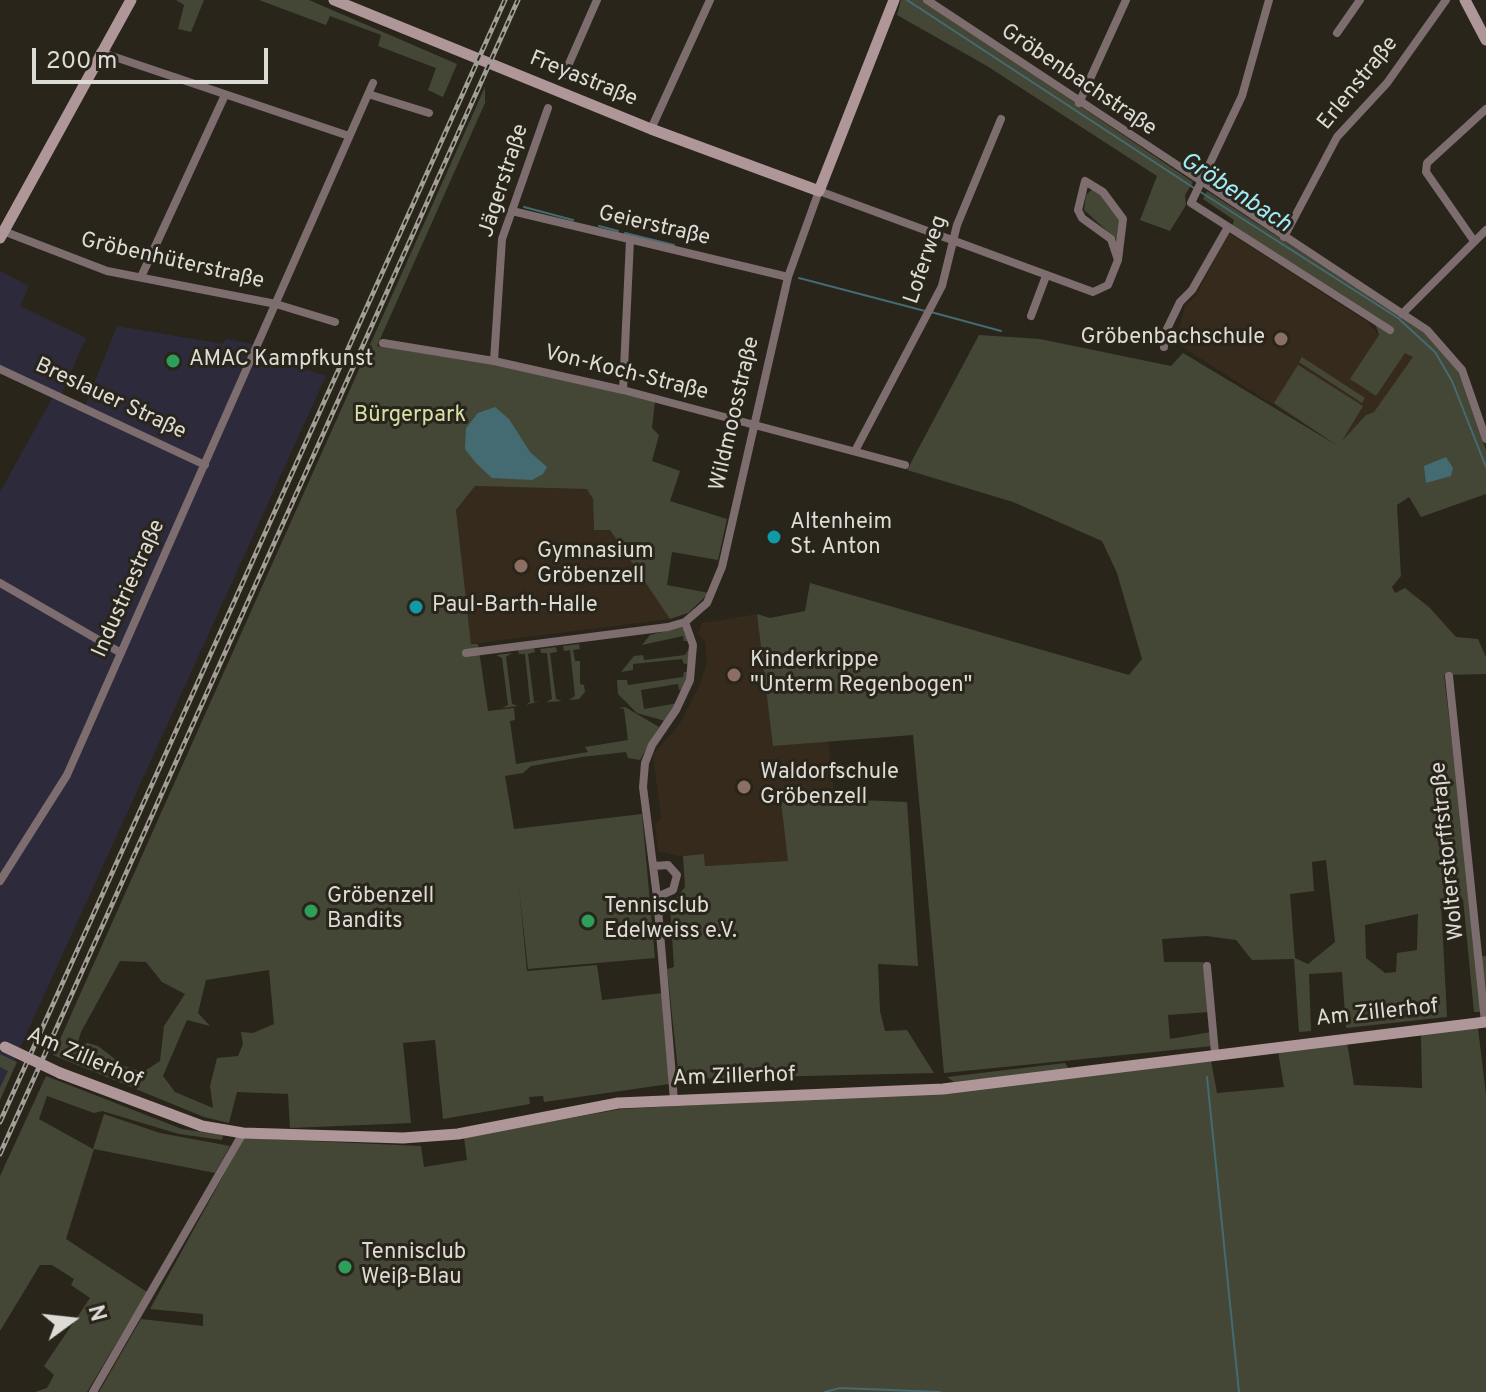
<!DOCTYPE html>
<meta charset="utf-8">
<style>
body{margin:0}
#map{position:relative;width:1486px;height:1392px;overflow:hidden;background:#29251b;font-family:Overpass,sans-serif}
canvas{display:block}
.north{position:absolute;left:32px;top:1280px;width:80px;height:80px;-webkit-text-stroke:6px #29251b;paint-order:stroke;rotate:75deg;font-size:22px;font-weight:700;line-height:32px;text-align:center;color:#dddbd5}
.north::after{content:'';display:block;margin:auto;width:28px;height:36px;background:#dddbd5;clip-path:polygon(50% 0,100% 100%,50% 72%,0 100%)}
.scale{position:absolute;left:32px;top:48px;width:236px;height:36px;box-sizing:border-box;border:4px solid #dddbd5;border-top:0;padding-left:10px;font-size:24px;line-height:28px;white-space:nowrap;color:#dddbd5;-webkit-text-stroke:6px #29251b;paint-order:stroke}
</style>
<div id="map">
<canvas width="1486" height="1392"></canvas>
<div class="north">N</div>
<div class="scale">200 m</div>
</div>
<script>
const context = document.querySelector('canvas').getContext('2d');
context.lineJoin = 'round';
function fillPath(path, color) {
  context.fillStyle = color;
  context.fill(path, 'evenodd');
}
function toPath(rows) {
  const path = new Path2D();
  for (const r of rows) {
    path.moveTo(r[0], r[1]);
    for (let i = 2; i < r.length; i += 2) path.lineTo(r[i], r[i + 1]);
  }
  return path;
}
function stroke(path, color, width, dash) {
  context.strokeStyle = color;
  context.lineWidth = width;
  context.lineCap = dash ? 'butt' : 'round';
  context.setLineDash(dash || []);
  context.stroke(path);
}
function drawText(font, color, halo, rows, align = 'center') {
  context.font = font + ' Overpass,sans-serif';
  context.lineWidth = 6;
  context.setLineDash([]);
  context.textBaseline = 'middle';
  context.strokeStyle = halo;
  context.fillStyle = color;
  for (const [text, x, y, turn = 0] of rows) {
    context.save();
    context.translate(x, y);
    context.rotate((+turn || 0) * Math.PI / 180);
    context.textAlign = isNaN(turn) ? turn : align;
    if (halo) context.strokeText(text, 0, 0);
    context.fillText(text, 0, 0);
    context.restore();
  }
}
const commercial = toPath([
 [0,271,29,286,20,306,86,338,61,395,85,406,117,326,223,344,226,339,258,345,256,352,326,376,0,1092,0,492,55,393,0,369]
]);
const education = toPath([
 [1229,233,1366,321,1379,335,1414,357,1374,412,1366,415,1338,446,1176,343,1185,306,1195,297],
 [475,486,588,489,593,498,594,530,610,530,670,619,471,644,456,510],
 [757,614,774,746,828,740,835,799,781,802,789,861,705,866,704,854,679,856,658,851,655,824,661,818,653,755,680,723,700,684,707,662,705,642,698,634,702,623]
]);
const green = toPath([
 [176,0,204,0,191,32,178,29,184,5],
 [259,0,309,0,457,64,443,97,428,90,436,68,378,46,381,35,330,16,326,25],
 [901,0,922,0,1193,182,1185,195,1186,205,1170,231,1140,220,1157,176,987,66,897,15],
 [485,87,485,103,377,346,492,364,655,401,652,428,659,435,652,461,680,471,670,501,727,519,718,560,672,552,667,585,709,593,688,613,670,619,610,530,594,530,593,499,587,489,475,486,456,510,471,644,478,644,488,711,514,708,515,720,510,721,516,764,588,752,585,747,628,740,624,709,618,708,625,707,659,727,640,760,628,758,626,752,582,757,531,766,523,773,505,776,514,829,642,814,655,958,528,969,519,888,527,971,597,965,602,1000,662,993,669,1084,544,1102,543,1096,529,1097,530,1104,443,1119,435,1040,403,1043,411,1123,290,1128,288,1094,237,1092,229,1123,204,1117,53,1055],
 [120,961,146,962,162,982,185,994,164,1026,160,1061,143,1072,124,1066,98,1046,88,1043,77,1045,81,1032],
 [269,970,274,1024,253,1033,241,1032,243,1044,238,1056,217,1058,210,1086,213,1108,175,1092,163,1076,187,1020,210,1026,198,1013,206,980],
 [1095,187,1119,219,1117,240,1084,210,1086,195],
 [1207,191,1425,332,1458,371,1486,450,1486,494,1421,517,1409,497,1397,505,1401,576,1392,587,1395,593,1405,588,1430,608,1456,637,1478,639,1486,657,1486,674,1444,675,1477,957,1486,956,1486,1012,1474,1012,1463,899,1441,902,1447,1017,1346,1028,1342,972,1309,974,1311,1031,1299,1032,1294,959,1252,960,1236,940,1206,936,1162,939,1164,962,1203,962,1209,1012,1168,1015,1170,1039,1211,1032,1213,1046,944,1073,913,735,773,746,757,614,770,618,805,611,810,583,1129,675,1142,659,1117,573,1102,541,1013,502,907,470,979,335,1040,339,1171,366,1183,353,1338,446,1274,403,1298,365,1363,406,1342,441,1366,415,1374,412,1413,357,1405,353,1376,396,1350,379,1379,335,1373,317,1232,226,1234,220,1203,199],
 [1326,860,1335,942,1308,964,1295,958,1290,894,1314,891,1312,862],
 [1418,914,1417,950,1397,953,1396,972,1385,973,1366,958,1365,925],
 [1302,357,1365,398,1362,403,1299,362],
 [682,627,687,630,690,641,684,641,683,636,642,645,650,635],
 [579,644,580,649,573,650,575,661,580,661,580,684,584,685,585,692,579,699,569,700,575,696,570,650,564,651,563,646],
 [556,647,557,652,550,653,556,699,562,701,546,702,552,699,547,653,541,653,540,649],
 [534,648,535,652,528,654,534,702,540,701,526,705,530,702,525,654,519,654,518,650],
 [689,649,691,663,684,664,682,659,633,664,633,670,621,672,634,656,643,655,644,660,685,655],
 [512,653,506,657,512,704,518,706,502,708,508,705,502,658,496,655],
 [684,672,688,672,685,689,679,690,678,684,641,690,644,709,678,703,665,721,637,713,618,694,617,680,627,680,628,685,683,677],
 [835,799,907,802,918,966,878,964,880,1011,885,1031,907,1030,934,1073,679,1079,667,969,674,967,670,906,685,887,683,856,704,854,705,866,788,861,781,802],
 [1478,1028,1486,1095,1486,1392,99,1392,141,1319,203,1326,203,1314,150,1309,244,1138,421,1146,424,1167,467,1160,464,1137,621,1109,957,1091,1211,1061,1217,1093,1284,1087,1278,1051,1347,1042,1354,1085,1422,1088,1421,1035],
 [0,1054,17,1062,0,1100,0,1088,8,1071,0,1067],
 [1065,1063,1069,1069,954,1082,947,1077],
 [46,1076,182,1129,223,1135,222,1140,179,1134,102,1111,94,1113,47,1096,39,1119,93,1149,104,1114,160,1133,230,1146,215,1173,94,1149,66,1239,147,1292,87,1392,35,1392,47,1388,54,1375,44,1366,90,1298,71,1285,74,1279,52,1265,40,1265,0,1331,0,1176]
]);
const water = toPath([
 [495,407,509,419,530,452,547,467,543,474,532,480,492,478,476,463,465,449,466,428,478,413],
 [1446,457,1453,468,1451,476,1426,483,1424,466]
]);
const stream = toPath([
 [907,0,1194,188],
 [1199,191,1398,318,1435,352,1452,381,1486,467],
 [524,207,573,220],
 [599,226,618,231],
 [625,233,674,245],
 [799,278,925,311],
 [931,312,1001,331],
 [1207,1077,1239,1392],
 [825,1392,840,1388,940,1392]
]);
const street = toPath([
 [927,0,1427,330,1462,370,1486,439],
 [1269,0,1242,96,1191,203,1390,330],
 [1337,33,1360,0],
 [100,52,349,136],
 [564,75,597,0],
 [368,94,429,113],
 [1079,103,1126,0],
 [651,129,710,0],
 [512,211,788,277],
 [3,231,107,271,276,304,335,322],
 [1284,237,1337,137,1387,83,1446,0],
 [1474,241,1426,172,1427,163,1486,109],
 [141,277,225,95],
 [1402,314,1486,230],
 [1031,316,1046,276],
 [383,343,494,361,623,390,905,465],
 [1164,347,1165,333,1180,302,1192,290,1228,227],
 [494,361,502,239,548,108],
 [0,369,205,465],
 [623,390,630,240],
 [855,451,942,286,957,225,1001,119],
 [0,583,121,653],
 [466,653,668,627,685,622,707,603,722,567,788,277,819,191,1093,292,1108,285,1118,260,1123,219,1103,192,1085,181,1078,210,1082,218,1111,239,1118,260],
 [1449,676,1485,1022],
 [654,866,668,865,677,875,673,890,657,897],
 [0,881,67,775,373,83],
 [1207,966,1215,1053],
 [674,1100,657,897,643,787,645,763,652,745,676,710,690,680,693,645,685,622],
 [93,1392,243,1133]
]);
const secondary = toPath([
 [334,0,651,129,819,191,894,0],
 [1465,0,1486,40],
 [0,238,131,0],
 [60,1073,202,1126,243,1133,403,1138,458,1134,618,1103,943,1089,1486,1022]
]);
const rail = toPath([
 [0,1122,505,0],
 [0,1154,518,0]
]);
const secondaryBridge = toPath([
 [5,1047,60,1073]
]);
const markers = [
 [1281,339,8,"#8d6e63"],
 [173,361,8,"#2e9e5b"],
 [774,537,8,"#0f9aa8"],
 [521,566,8,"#8d6e63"],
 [416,607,8,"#0f9aa8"],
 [734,675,8,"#8d6e63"],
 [744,787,8,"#8d6e63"],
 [311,911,8,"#2e9e5b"],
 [588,921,8,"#2e9e5b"],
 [345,1267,8,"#2e9e5b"]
];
const streetNames = [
 ["Freyastraße",583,80,22],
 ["Gröbenbachstraße",1078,81,34],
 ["Erlenstraße",1359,84,-51],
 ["Jägerstraße",505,181,-72],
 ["Geierstraße",654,227,13],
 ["Loferweg",927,260,-71],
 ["Gröbenhüterstraße",172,262,13],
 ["Von-Koch-Straße",626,374,14],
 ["Breslauer Straße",110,400,25],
 ["Wildmoosstraße",736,414,-77],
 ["Industriestraße",130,589,-66],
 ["Wolterstorffstraße",1449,851,-96],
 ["Am Zillerhof",1377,1014,-6],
 ["Am Zillerhof",84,1059,23],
 ["Am Zillerhof",734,1078,-2]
];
const poiNames = [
 ["Gröbenbachschule",1265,339,"right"],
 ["AMAC Kampfkunst",189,361],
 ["Altenheim",790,524],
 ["St. Anton",790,549],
 ["Gymnasium",537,553],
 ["Gröbenzell",537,578],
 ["Paul-Barth-Halle",432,607],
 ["Kinderkrippe",750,662],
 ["\"Unterm Regenbogen\"",750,687],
 ["Waldorfschule",760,774],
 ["Gröbenzell",760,799],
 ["Gröbenzell",327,898],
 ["Bandits",327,923],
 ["Tennisclub",604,908],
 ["Edelweiss e.V.",604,933],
 ["Tennisclub",361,1254],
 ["Weiß-Blau",361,1279]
];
const parkNames = [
 ["Bürgerpark",410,417]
];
const waterNames = [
 ["Gröbenbach",1235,194,33]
];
fillPath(commercial, '#2d2a3b');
fillPath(education, '#362a1c');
fillPath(green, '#444736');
fillPath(water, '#446b72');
stroke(stream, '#446b72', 2);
stroke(street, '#7d6d6f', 8);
stroke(secondary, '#af9699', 11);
stroke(rail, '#a19e97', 5);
stroke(rail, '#29251b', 2, [6]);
stroke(secondaryBridge, '#af9699', 11);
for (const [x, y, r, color] of markers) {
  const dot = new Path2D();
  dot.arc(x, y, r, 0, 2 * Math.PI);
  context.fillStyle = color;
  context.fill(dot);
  stroke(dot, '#29251b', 3);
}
drawText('22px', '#dddbd5', '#29251b', streetNames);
drawText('22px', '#dddbd5', '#29251b', poiNames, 'left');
drawText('22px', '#d5e0a8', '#29251b', parkNames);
drawText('italic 24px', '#a1eaf8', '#29251b', waterNames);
</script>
